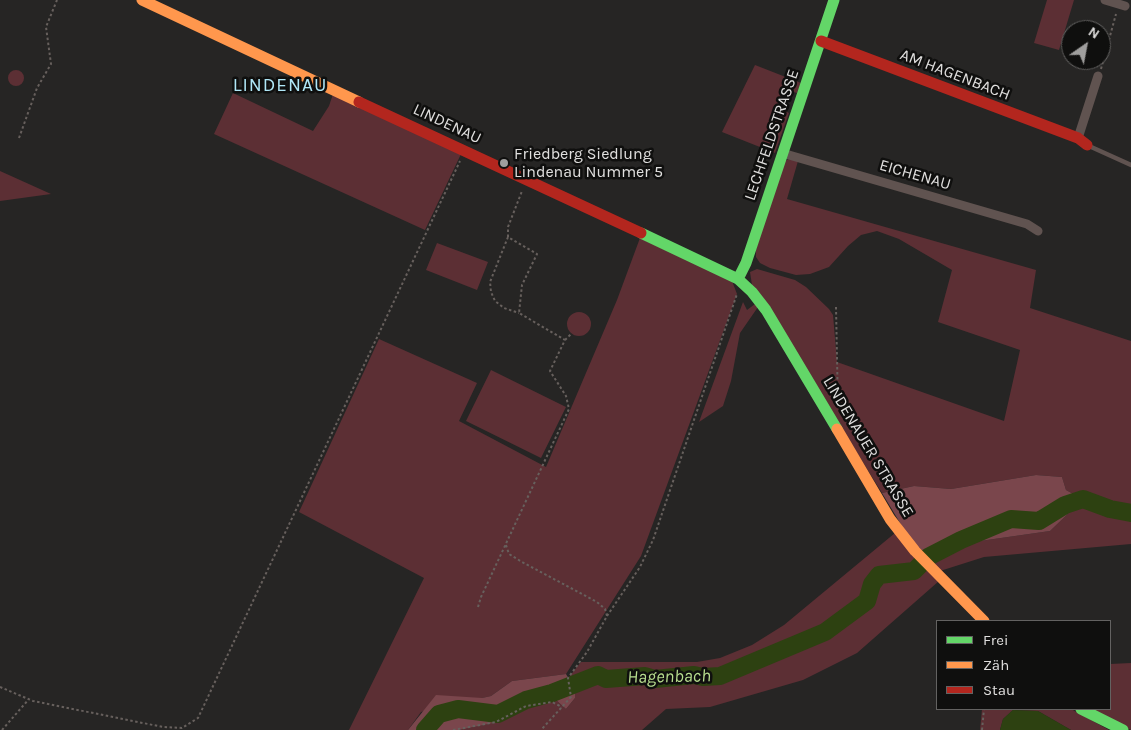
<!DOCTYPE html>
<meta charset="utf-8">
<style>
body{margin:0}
#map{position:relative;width:1131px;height:730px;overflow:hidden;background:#262524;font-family:Karla,sans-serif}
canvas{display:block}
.legend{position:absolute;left:936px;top:620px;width:175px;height:90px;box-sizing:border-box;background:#0f0f0e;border:1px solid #636261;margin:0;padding:6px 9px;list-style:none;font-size:15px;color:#e0dfde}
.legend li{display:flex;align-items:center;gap:10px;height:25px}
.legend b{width:25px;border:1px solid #636261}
.north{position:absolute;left:1061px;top:20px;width:50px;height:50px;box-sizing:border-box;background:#0f0f0e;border:1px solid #636261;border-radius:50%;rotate:33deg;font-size:14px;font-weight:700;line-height:20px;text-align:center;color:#e0dfde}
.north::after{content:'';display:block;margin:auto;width:18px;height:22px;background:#9f9e9d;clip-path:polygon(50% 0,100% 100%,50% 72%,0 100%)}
</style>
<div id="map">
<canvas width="1131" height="730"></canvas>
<ul class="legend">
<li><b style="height:6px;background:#63d668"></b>Frei</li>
<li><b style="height:6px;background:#ff974d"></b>Zäh</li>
<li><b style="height:6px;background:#b3261e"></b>Stau</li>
</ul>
<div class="north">N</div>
</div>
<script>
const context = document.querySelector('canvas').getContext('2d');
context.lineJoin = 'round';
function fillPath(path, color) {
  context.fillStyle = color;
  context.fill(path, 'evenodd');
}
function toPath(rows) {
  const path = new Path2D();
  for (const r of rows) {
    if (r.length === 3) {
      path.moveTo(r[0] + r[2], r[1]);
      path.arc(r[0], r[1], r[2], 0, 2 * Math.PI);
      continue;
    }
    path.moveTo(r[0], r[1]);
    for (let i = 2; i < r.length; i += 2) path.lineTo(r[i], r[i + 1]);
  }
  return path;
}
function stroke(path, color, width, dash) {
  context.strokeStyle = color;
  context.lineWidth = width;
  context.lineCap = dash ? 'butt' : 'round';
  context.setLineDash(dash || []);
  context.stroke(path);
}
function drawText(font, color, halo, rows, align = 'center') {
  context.font = font + ' Karla,sans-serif';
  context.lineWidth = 5;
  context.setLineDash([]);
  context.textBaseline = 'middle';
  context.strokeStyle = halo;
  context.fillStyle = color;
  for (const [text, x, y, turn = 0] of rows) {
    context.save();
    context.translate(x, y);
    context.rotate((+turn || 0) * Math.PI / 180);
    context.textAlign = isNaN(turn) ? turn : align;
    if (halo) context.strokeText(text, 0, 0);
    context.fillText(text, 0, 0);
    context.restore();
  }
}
const green = toPath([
 [1047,0,1074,0,1059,50,1034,43],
 [755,65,801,83,797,93,790,91,783,110,789,113,775,153,722,132],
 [16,78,8],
 [233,93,313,131,329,106,333,94,461,154,425,230,214,134],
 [789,159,798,161,787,199,1036,270,1030,308,1131,341,1131,509,1116,508,1090,497,1077,496,1066,490,1062,477,1036,475,951,489,914,486,882,493,752,285,750,272,757,269,795,280,806,287,829,309,833,315,837,362,1004,421,1020,350,938,322,952,270,899,239,877,231,861,235,848,246,829,267,810,274,796,275,770,268,760,263,756,257,756,249,783,162],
 [0,171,51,194,0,201],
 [640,238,732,281,737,294,641,556,566,674,512,681,491,696,421,712,408,730,349,730,424,578,299,512,379,339,477,383,459,421,546,467,617,300],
 [437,243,488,262,477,290,426,270],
 [743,302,747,310,755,304,758,307,740,333,731,381,723,406,699,422],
 [579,324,12],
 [491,370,566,407,541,458,466,421],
 [1074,504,1093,504,1109,511,1131,516,1131,544,984,557,940,571,931,561,980,541,1050,531,1073,509],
 [895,533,939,581,857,653,803,680,710,707,666,709,642,730,459,730,499,722,523,708,556,700,566,709,575,698,575,690,591,682,686,683,722,679,792,648,801,644,796,637,778,649,753,657,723,671,711,669,704,672,695,671,655,676,638,672,632,675,611,676,600,671,573,682,569,677,581,662,697,662,720,658,752,645,784,625],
 [1131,663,1131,730,1088,709,1110,709,1110,664],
 [982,709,1071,709,1109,730,1071,730,1038,711,1013,710,1003,719,1000,730,980,730]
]);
const forest = toPath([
 [1036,475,1062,477,1066,490,1077,496,1073,509,1050,531,980,541,931,561,911,541,882,493,914,486,951,489],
 [566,674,575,690,575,698,566,709,556,700,526,706,499,722,459,730,408,730,436,695,482,698,491,696,512,681]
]);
const water = toPath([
 [1013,710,1038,711,1071,730,1000,730,1003,719]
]);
const river = toPath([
 [928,557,961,540,1011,519,1039,521,1065,505,1083,499,1110,509,1131,513],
 [425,730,439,714,458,709,498,714,526,700,552,693,598,675,606,679,645,676,655,679,694,675,703,677,720,676,825,632,867,601,872,584,879,575,914,571,921,564]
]);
const path = toPath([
 [1101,69,1116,14],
 [19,138,37,88,51,64,46,27,57,0],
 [508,237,490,282,491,292,495,301,504,308,519,313],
 [836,307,838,407],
 [565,340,572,333],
 [506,545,509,554,522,562,597,602,605,609,607,616,587,652,568,678,571,697,541,730],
 [478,607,481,597,569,409,566,396,550,371,565,340,519,313,522,285,537,254,508,237,508,227,522,191],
 [607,616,640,567,653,540,737,294],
 [0,687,33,701,163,727,182,728,198,718,460,161],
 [2,730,29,699],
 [453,730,496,722,526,706,552,702,562,707],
 [982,730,984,709]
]);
const lane = toPath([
 [1089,146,1131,165]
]);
const street = toPath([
 [1105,0,1125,6],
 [1078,138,1098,76],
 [782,153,1027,224,1038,231]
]);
const fast = toPath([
 [641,233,738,279,752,292,766,310,837,429],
 [738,279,746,263,834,0],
 [1081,709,1123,730]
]);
const slow = toPath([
 [142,0,359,102],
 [837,429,890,519,915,551,984,621]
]);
const jam = toPath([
 [821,41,1078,138,1087,145],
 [359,102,641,233]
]);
const markers = [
 [504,163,5,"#9f9e9d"]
];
const streetNames = [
 ["AM HAGENBACH",955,75,21],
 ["LINDENAU",447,124,25],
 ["LECHFELDSTRASSE",772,135,-71],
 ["EICHENAU",915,175,16],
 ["LINDENAUER STRASSE",868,447,59]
];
const poiNames = [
 ["Friedberg Siedlung",514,154],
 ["Lindenau Nummer 5",514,172]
];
const waterNames = [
 ["Hagenbach",669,677,-1]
];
const quarterNames = [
 ["LINDENAU",280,86]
];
fillPath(green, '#5c2f34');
fillPath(forest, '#7a464c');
fillPath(water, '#2d4111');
stroke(river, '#2d4111', 18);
stroke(path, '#67605d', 2, [2.5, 2.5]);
stroke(lane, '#605350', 4.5);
stroke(street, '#605350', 9);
stroke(fast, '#63d668', 11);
stroke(slow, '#ff974d', 11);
stroke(jam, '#b3261e', 11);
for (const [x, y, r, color] of markers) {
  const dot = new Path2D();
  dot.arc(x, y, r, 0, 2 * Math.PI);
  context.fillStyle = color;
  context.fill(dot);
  stroke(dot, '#0f0f0e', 2);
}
drawText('16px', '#e0dfde', '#0f0f0e', streetNames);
drawText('16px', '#e0dfde', '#0f0f0e', poiNames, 'left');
drawText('italic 18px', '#b7dd8e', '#0f0f0e', waterNames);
context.letterSpacing = '1px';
drawText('19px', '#b0e7f7', '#0f0f0e', quarterNames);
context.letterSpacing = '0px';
</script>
